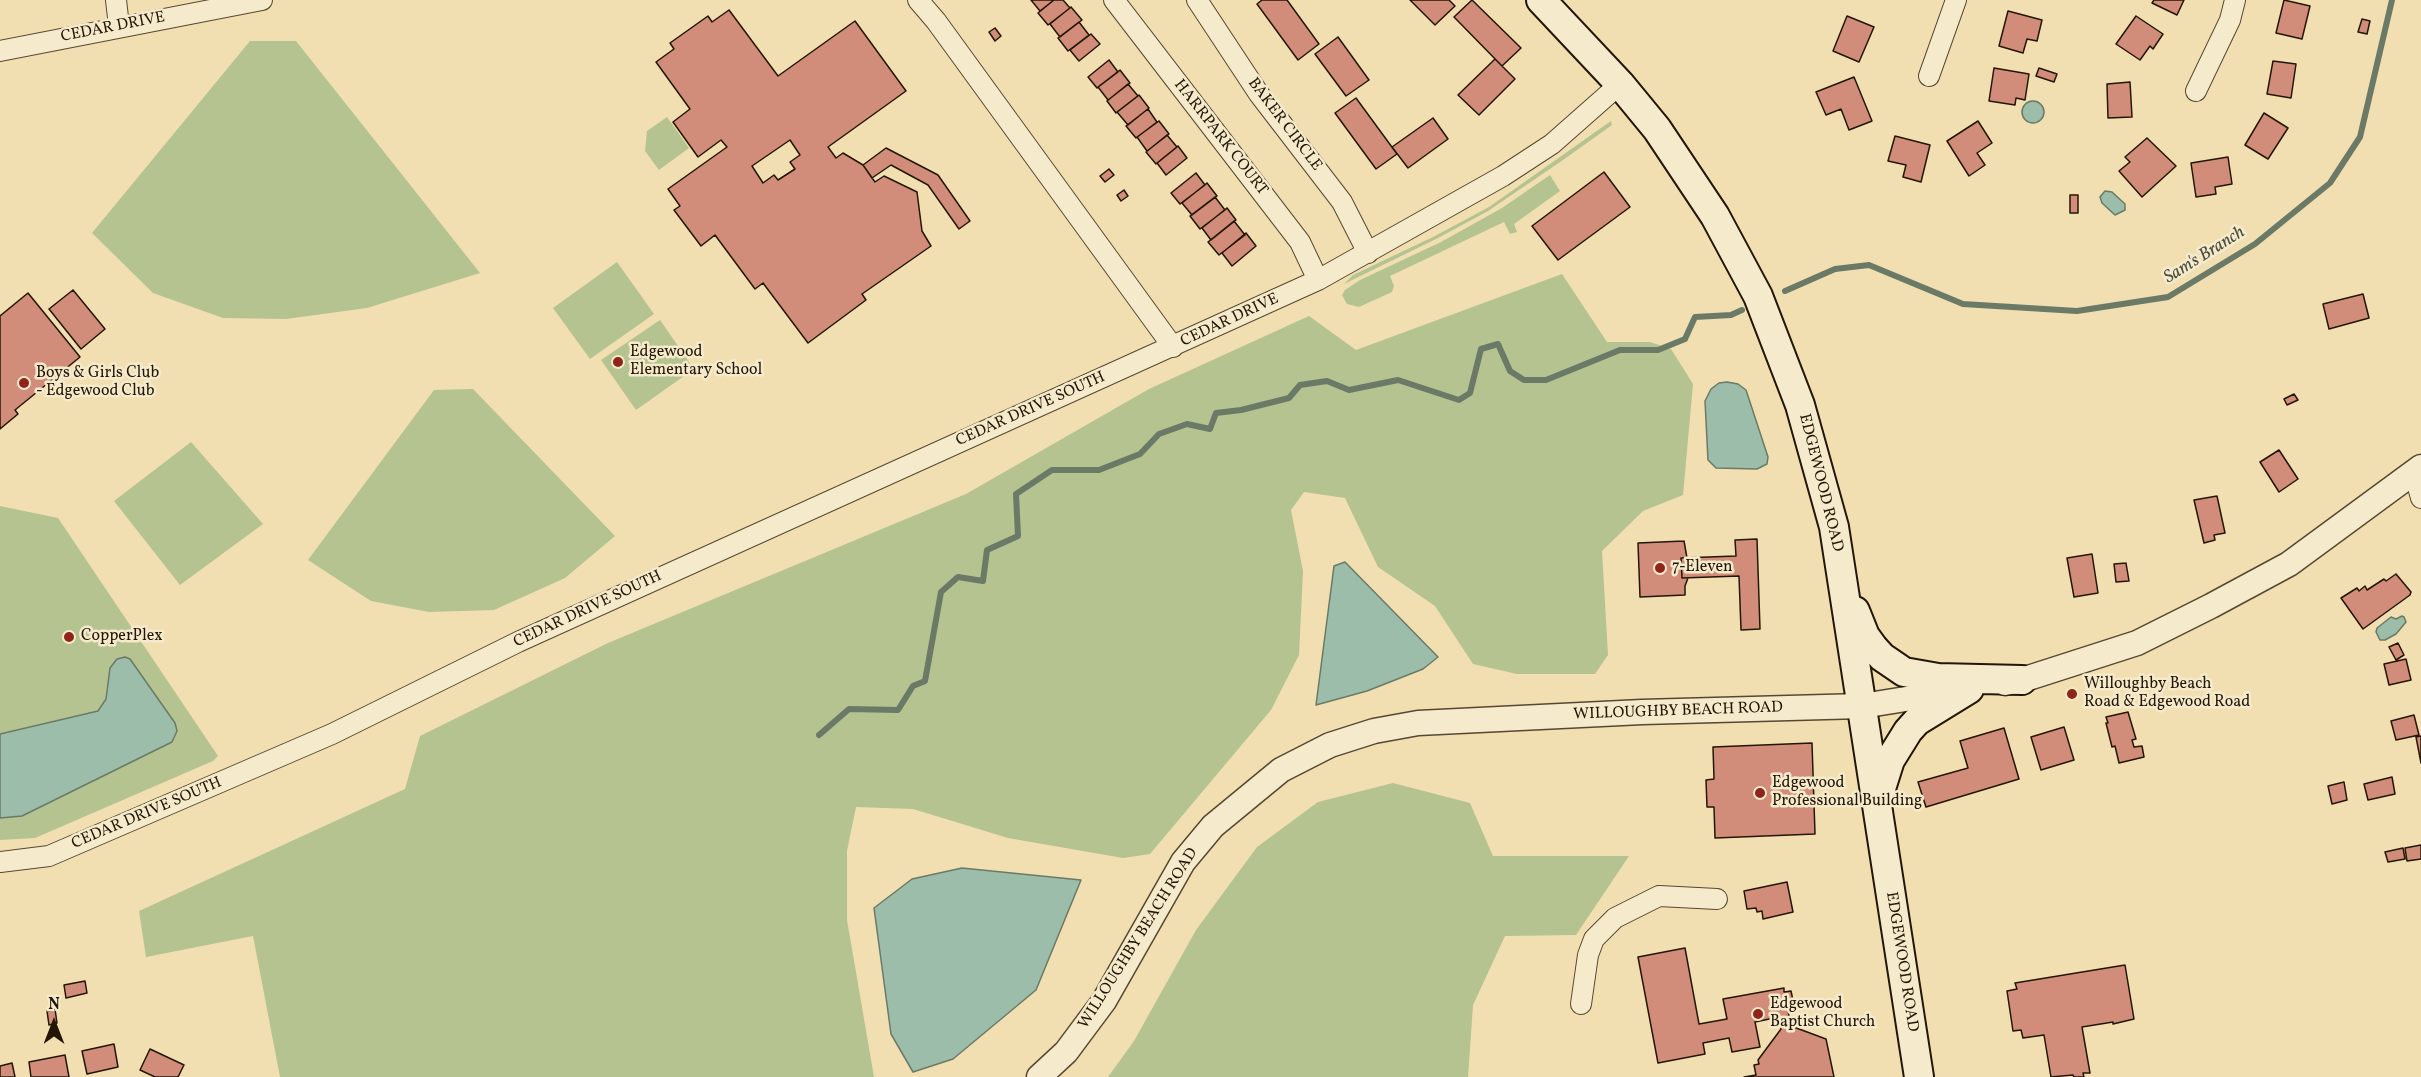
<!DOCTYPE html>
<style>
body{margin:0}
#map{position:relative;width:2421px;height:1077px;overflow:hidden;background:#f1dfb1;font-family:Vollkorn,serif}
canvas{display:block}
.north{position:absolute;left:24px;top:993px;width:60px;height:60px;-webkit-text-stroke:4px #f6eacc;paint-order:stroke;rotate:0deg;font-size:16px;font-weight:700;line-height:24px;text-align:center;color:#231605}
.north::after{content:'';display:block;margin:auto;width:21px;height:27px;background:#231605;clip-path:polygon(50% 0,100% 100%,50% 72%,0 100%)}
</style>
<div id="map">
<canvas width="2421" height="1077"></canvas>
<div class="north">N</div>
</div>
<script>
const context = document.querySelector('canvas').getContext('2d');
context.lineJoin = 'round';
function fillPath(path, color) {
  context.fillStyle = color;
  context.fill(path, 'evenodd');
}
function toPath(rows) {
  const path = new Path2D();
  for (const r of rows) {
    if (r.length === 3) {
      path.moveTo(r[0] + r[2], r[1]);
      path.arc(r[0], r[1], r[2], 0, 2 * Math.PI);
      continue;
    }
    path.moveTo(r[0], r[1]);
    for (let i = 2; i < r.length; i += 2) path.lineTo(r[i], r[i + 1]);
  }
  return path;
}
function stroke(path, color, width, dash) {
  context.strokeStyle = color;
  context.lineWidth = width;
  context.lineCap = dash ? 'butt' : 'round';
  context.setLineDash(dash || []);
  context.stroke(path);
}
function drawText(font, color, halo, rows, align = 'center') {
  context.font = font + ' Vollkorn,serif';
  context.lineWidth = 5;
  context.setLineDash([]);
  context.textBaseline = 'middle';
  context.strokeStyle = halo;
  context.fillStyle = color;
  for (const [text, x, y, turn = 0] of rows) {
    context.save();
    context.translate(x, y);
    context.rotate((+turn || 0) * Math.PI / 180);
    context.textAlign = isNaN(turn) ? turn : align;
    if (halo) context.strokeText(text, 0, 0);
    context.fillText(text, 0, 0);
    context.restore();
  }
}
const green = toPath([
 [250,41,296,41,480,273,367,308,286,319,223,318,153,293,92,233],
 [667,117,689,148,659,170,645,151,647,131],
 [1611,121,1612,125,1563,160,1488,211,1438,238,1344,284,1353,275,1435,236,1489,207],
 [1550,175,1560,191,1514,224,1517,232,1510,234,1504,222,1390,276,1394,286,1392,292,1359,307,1347,304,1342,295,1345,290,1360,280,1441,242,1502,208],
 [617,262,654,314,590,359,553,308],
 [1562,274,1607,342,1650,342,1671,349,1693,384,1683,495,1643,511,1602,551,1608,655,1595,674,1517,674,1473,664,1435,606,1378,567,1345,498,1304,492,1291,510,1303,571,1299,655,1271,710,1150,854,1123,858,1008,838,913,809,856,807,847,851,847,920,874,1077,280,1077,253,936,146,957,139,911,405,789,420,736,608,643,966,494,1149,389,1309,316,1356,350],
 [660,320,694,369,636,410,601,360],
 [473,389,615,536,565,578,494,610,429,612,371,601,308,560,434,390],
 [191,442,263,524,180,585,114,501],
 [0,506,58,518,218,756,213,761,35,838,0,840],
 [1393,783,1470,803,1493,856,1629,856,1576,935,1505,936,1473,1005,1468,1077,1108,1077,1134,1041,1196,930,1257,847,1318,802]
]);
const water = toPath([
 [2033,112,11],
 [2105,191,2112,192,2125,204,2125,210,2115,215,2102,203,2100,197,2105,191],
 [1727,382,1738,384,1746,390,1768,457,1767,464,1757,469,1716,468,1708,460,1705,401,1711,389,1719,383,1727,382],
 [1345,562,1438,657,1423,669,1367,691,1316,705,1334,566,1345,562],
 [2402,616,2404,617,2406,622,2396,634,2385,640,2380,640,2376,632,2377,628,2391,617,2396,619,2402,616],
 [125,657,130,659,175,723,177,731,172,742,22,816,0,818,0,734,98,711,106,699,110,668,117,659,125,657],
 [962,868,1081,880,1036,990,953,1059,913,1072,891,1034,874,908,912,879,962,868]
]);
const stream = toPath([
 [1785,291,1835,269,1869,265,1963,304,2077,311,2168,297,2255,244,2330,183,2360,137,2392,0],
 [819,735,849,709,898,710,913,686,925,681,941,592,958,577,983,581,987,550,1018,536,1016,494,1052,470,1099,470,1140,454,1159,434,1187,424,1210,429,1216,413,1241,410,1289,398,1300,385,1327,381,1349,390,1398,380,1459,400,1470,393,1481,349,1498,344,1510,371,1524,380,1546,380,1620,350,1658,350,1685,339,1695,317,1731,315,1742,310]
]);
const building = toPath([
 [1031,0,1054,0,1040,11,1031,0],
 [1054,0,1063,0,1070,8,1048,25,1038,13,1054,0],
 [1262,0,1287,0,1319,44,1298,60,1257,4,1262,0],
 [1410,0,1449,0,1455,6,1435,25,1410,0],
 [1472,0,1521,48,1502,66,1454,17,1472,0],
 [2154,0,2184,0,2177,15,2152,3,2154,0],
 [2284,0,2310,6,2302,39,2276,33,2284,0],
 [1071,7,1082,20,1060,37,1050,24,1071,7],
 [729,10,778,76,855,21,906,91,828,147,836,158,843,153,863,165,875,182,884,176,917,192,922,231,931,246,862,294,866,300,808,343,763,283,755,289,715,235,701,246,674,210,680,206,668,189,727,147,721,140,698,157,673,122,690,109,656,62,674,49,670,43,708,16,712,22,729,10],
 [790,140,800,155,790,162,795,169,778,180,774,175,763,183,752,166,790,140],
 [2008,11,2042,20,2037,41,2027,39,2023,53,1999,46,2008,11],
 [1847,16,1874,27,1859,62,1833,51,1847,16],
 [2136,16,2163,34,2153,49,2150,46,2140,60,2116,44,2136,16],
 [2362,19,2370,21,2367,34,2358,32,2362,19],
 [1079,22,1089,35,1068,51,1058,38,1079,22],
 [995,28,1001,36,995,41,989,32,995,28],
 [1091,34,1100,44,1079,61,1070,50,1091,34],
 [1338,37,1369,80,1346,96,1315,54,1338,37],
 [1495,59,1515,79,1479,115,1458,95,1495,59],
 [1109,60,1118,72,1097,88,1088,77,1109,60],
 [2273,61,2296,64,2291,98,2267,94,2273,61],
 [1994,68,2029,74,2025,100,2016,98,2015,105,1989,101,1994,68],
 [2039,68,2057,74,2054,82,2036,76,2039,68],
 [1120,70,1130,83,1108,100,1098,87,1120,70],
 [1854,77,1872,121,1849,130,1841,109,1826,115,1816,92,1854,77],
 [2130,82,2132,117,2108,118,2107,84,2130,82],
 [1128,84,1138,96,1116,113,1107,101,1128,84],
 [1139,95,1149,108,1128,125,1117,112,1139,95],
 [1356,98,1397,154,1376,169,1335,113,1356,98],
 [1148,109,1157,122,1136,138,1126,126,1148,109],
 [2264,113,2288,128,2268,159,2245,145,2264,113],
 [1433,118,1448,139,1408,168,1392,147,1433,118],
 [1159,121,1169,134,1147,151,1137,137,1159,121],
 [1978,121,1992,143,1977,153,1985,165,1969,176,1947,141,1978,121],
 [1167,135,1177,147,1156,164,1146,152,1167,135],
 [1895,136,1930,145,1921,182,1903,177,1906,165,1888,161,1895,136],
 [2147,138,2176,166,2142,197,2119,171,2130,162,2125,157,2147,138],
 [1178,146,1187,158,1166,175,1157,163,1178,146],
 [886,148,938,175,970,221,959,229,928,185,891,165,872,178,863,165,886,148],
 [2228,157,2232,184,2215,187,2216,194,2196,197,2191,163,2228,157],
 [1109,169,1114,175,1105,182,1100,176,1109,169],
 [1604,172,1630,207,1558,260,1532,226,1604,172],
 [1196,173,1205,185,1180,204,1171,193,1196,173],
 [1207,183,1217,196,1192,215,1182,203,1207,183],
 [1124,190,1128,196,1121,201,1117,195,1124,190],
 [2070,195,2078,195,2078,213,2070,213,2070,195],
 [1215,197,1225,210,1200,229,1190,216,1215,197],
 [1227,208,1236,220,1211,240,1202,228,1227,208],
 [1234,221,1245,235,1219,255,1208,242,1234,221],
 [1246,233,1256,246,1232,266,1222,253,1246,233],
 [73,290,105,329,81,349,49,309,73,290],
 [28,293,80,357,15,410,18,414,0,429,0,316,28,293],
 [2363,294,2369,318,2329,329,2323,304,2363,294],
 [2294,394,2298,400,2287,405,2284,399,2294,394],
 [2279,450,2298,479,2279,492,2260,462,2279,450],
 [2217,496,2225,533,2214,535,2215,540,2204,543,2194,500,2217,496],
 [1757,539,1760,629,1741,630,1739,576,1682,578,1681,558,1736,556,1735,540,1757,539],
 [1684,541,1687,558,1681,558,1682,578,1688,578,1685,586,1685,595,1640,597,1638,543,1684,541],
 [2092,554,2098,593,2074,597,2067,558,2092,554],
 [2126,563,2129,581,2116,582,2114,564,2126,563],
 [2396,574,2411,592,2410,595,2363,629,2341,598,2357,588,2359,591,2365,586,2367,590,2384,579,2386,581,2396,574],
 [2398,643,2404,655,2396,660,2389,647,2398,643],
 [2406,659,2411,680,2389,685,2384,664,2406,659],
 [2128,712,2136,739,2132,740,2134,747,2142,746,2144,757,2119,763,2115,746,2112,747,2106,723,2108,723,2106,717,2128,712],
 [2414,715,2419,735,2396,740,2391,721,2414,715],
 [2064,727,2074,760,2041,770,2031,737,2064,727],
 [2004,728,2019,779,1926,807,1918,782,1968,768,1960,741,2004,728],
 [2421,736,2421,763,2416,737,2421,736],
 [1812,743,1815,834,1715,838,1714,807,1707,807,1706,780,1714,779,1713,747,1812,743],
 [2392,777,2395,794,2368,800,2364,784,2392,777],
 [2344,782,2347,800,2332,804,2328,786,2344,782],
 [2421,845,2421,859,2407,861,2405,848,2421,845],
 [2403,848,2405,859,2388,862,2385,852,2403,848],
 [1787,882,1793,912,1763,919,1762,911,1757,912,1756,908,1747,909,1744,891,1787,882],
 [1685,948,1699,1024,1727,1019,1723,999,1784,988,1784,992,1791,991,1795,1010,1788,1011,1791,1026,1826,1039,1834,1077,1744,1077,1756,1075,1754,1065,1759,1064,1758,1060,1781,1029,1779,1017,1755,1022,1760,1047,1732,1052,1729,1038,1703,1043,1705,1054,1658,1063,1638,957,1685,948],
 [2125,965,2134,1019,2113,1024,2113,1022,2082,1027,2090,1073,2083,1073,2084,1077,2074,1077,2073,1075,2051,1077,2044,1035,2023,1038,2021,1030,2013,1031,2007,991,2017,989,2015,983,2125,965],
 [85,981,87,993,66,998,64,985,85,981],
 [55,1009,57,1023,49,1025,47,1011,55,1009],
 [114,1044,118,1067,87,1074,82,1051,114,1044],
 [150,1049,184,1065,178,1077,155,1077,140,1070,150,1049],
 [65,1055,69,1077,31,1077,29,1062,65,1055],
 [12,1063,15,1077,0,1077,0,1066,12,1063]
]);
const minor = toPath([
 [116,0,119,26],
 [918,0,936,21,1173,347],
 [1114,0,1300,242,1318,280],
 [1197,0,1259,94,1342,202,1368,253],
 [0,51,262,0],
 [1929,76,1956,0],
 [2196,91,2230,20,2235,0],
 [2414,472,2421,498],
 [0,862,49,856,332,734,518,642,1318,280,1503,176,1552,144,1620,84],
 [1581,1004,1588,955,1594,939,1615,918,1659,896,1717,899]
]);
const tertiary = toPath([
 [2005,683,2022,680,2137,643,2211,606,2289,564,2421,467],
 [1039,1077,1066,1052,1104,1001,1183,862,1213,826,1281,770,1330,745,1374,731,1418,723,1642,712,1862,706,1962,690]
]);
const secondary = toPath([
 [1541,0,1620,84,1657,129,1715,216,1758,296,1800,405,1834,527,1919,1077],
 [1855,611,1865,636,1873,647,1882,657,1904,672,1938,678,2022,680],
 [1878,798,1890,760,1908,731,1917,721,1969,689]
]);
const markers = [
 [618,362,6,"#8f2418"],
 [24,383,6,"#8f2418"],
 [1660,568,6,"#8f2418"],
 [69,637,6,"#8f2418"],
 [2072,694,6,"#8f2418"],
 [1760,793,6,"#8f2418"],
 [1758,1014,6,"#8f2418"]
];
const streetNames = [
 ["CEDAR DRIVE",113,28,-11],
 ["BAKER CIRCLE",1284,125,53],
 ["HARRPARK COURT",1220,138,52],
 ["CEDAR DRIVE",1230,321,-25],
 ["CEDAR DRIVE SOUTH",1031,410,-24],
 ["EDGEWOOD ROAD",1820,483,76],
 ["CEDAR DRIVE SOUTH",588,610,-25],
 ["WILLOUGHBY BEACH ROAD",1678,712,-2],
 ["CEDAR DRIVE SOUTH",147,814,-23],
 ["WILLOUGHBY BEACH ROAD",1139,939,-58],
 ["EDGEWOOD ROAD",1901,962,81]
];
const poiNames = [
 ["Edgewood",630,353],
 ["Elementary School",630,371],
 ["Boys & Girls Club",36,374],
 ["- Edgewood Club",36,392],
 ["7-Eleven",1672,568],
 ["CopperPlex",81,637],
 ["Willoughby Beach",2084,685],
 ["Road & Edgewood Road",2084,703],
 ["Edgewood",1772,784],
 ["Professional Building",1772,802],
 ["Edgewood",1770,1005],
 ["Baptist Church",1770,1023]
];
const waterNames = [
 ["Sam's Branch",2205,256,-32]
];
fillPath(green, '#b4c38f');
fillPath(water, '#9bbda9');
stroke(water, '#6b7a67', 1.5);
stroke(stream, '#6b7a67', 6);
fillPath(building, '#d28d7a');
stroke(building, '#231605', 1.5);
stroke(minor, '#564830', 22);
stroke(tertiary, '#564830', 27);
stroke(secondary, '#231605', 32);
stroke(minor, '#f6eacc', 20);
stroke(tertiary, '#f6eacc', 24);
stroke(secondary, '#f6eacc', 28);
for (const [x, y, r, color] of markers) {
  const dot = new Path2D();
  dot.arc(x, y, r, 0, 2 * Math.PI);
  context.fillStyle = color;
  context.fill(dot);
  stroke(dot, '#f6eacc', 2);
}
drawText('16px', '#231605', '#f6eacc', streetNames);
drawText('16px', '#231605', '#f6eacc', poiNames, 'left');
drawText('italic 18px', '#4d503e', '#f6eacc', waterNames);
</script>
